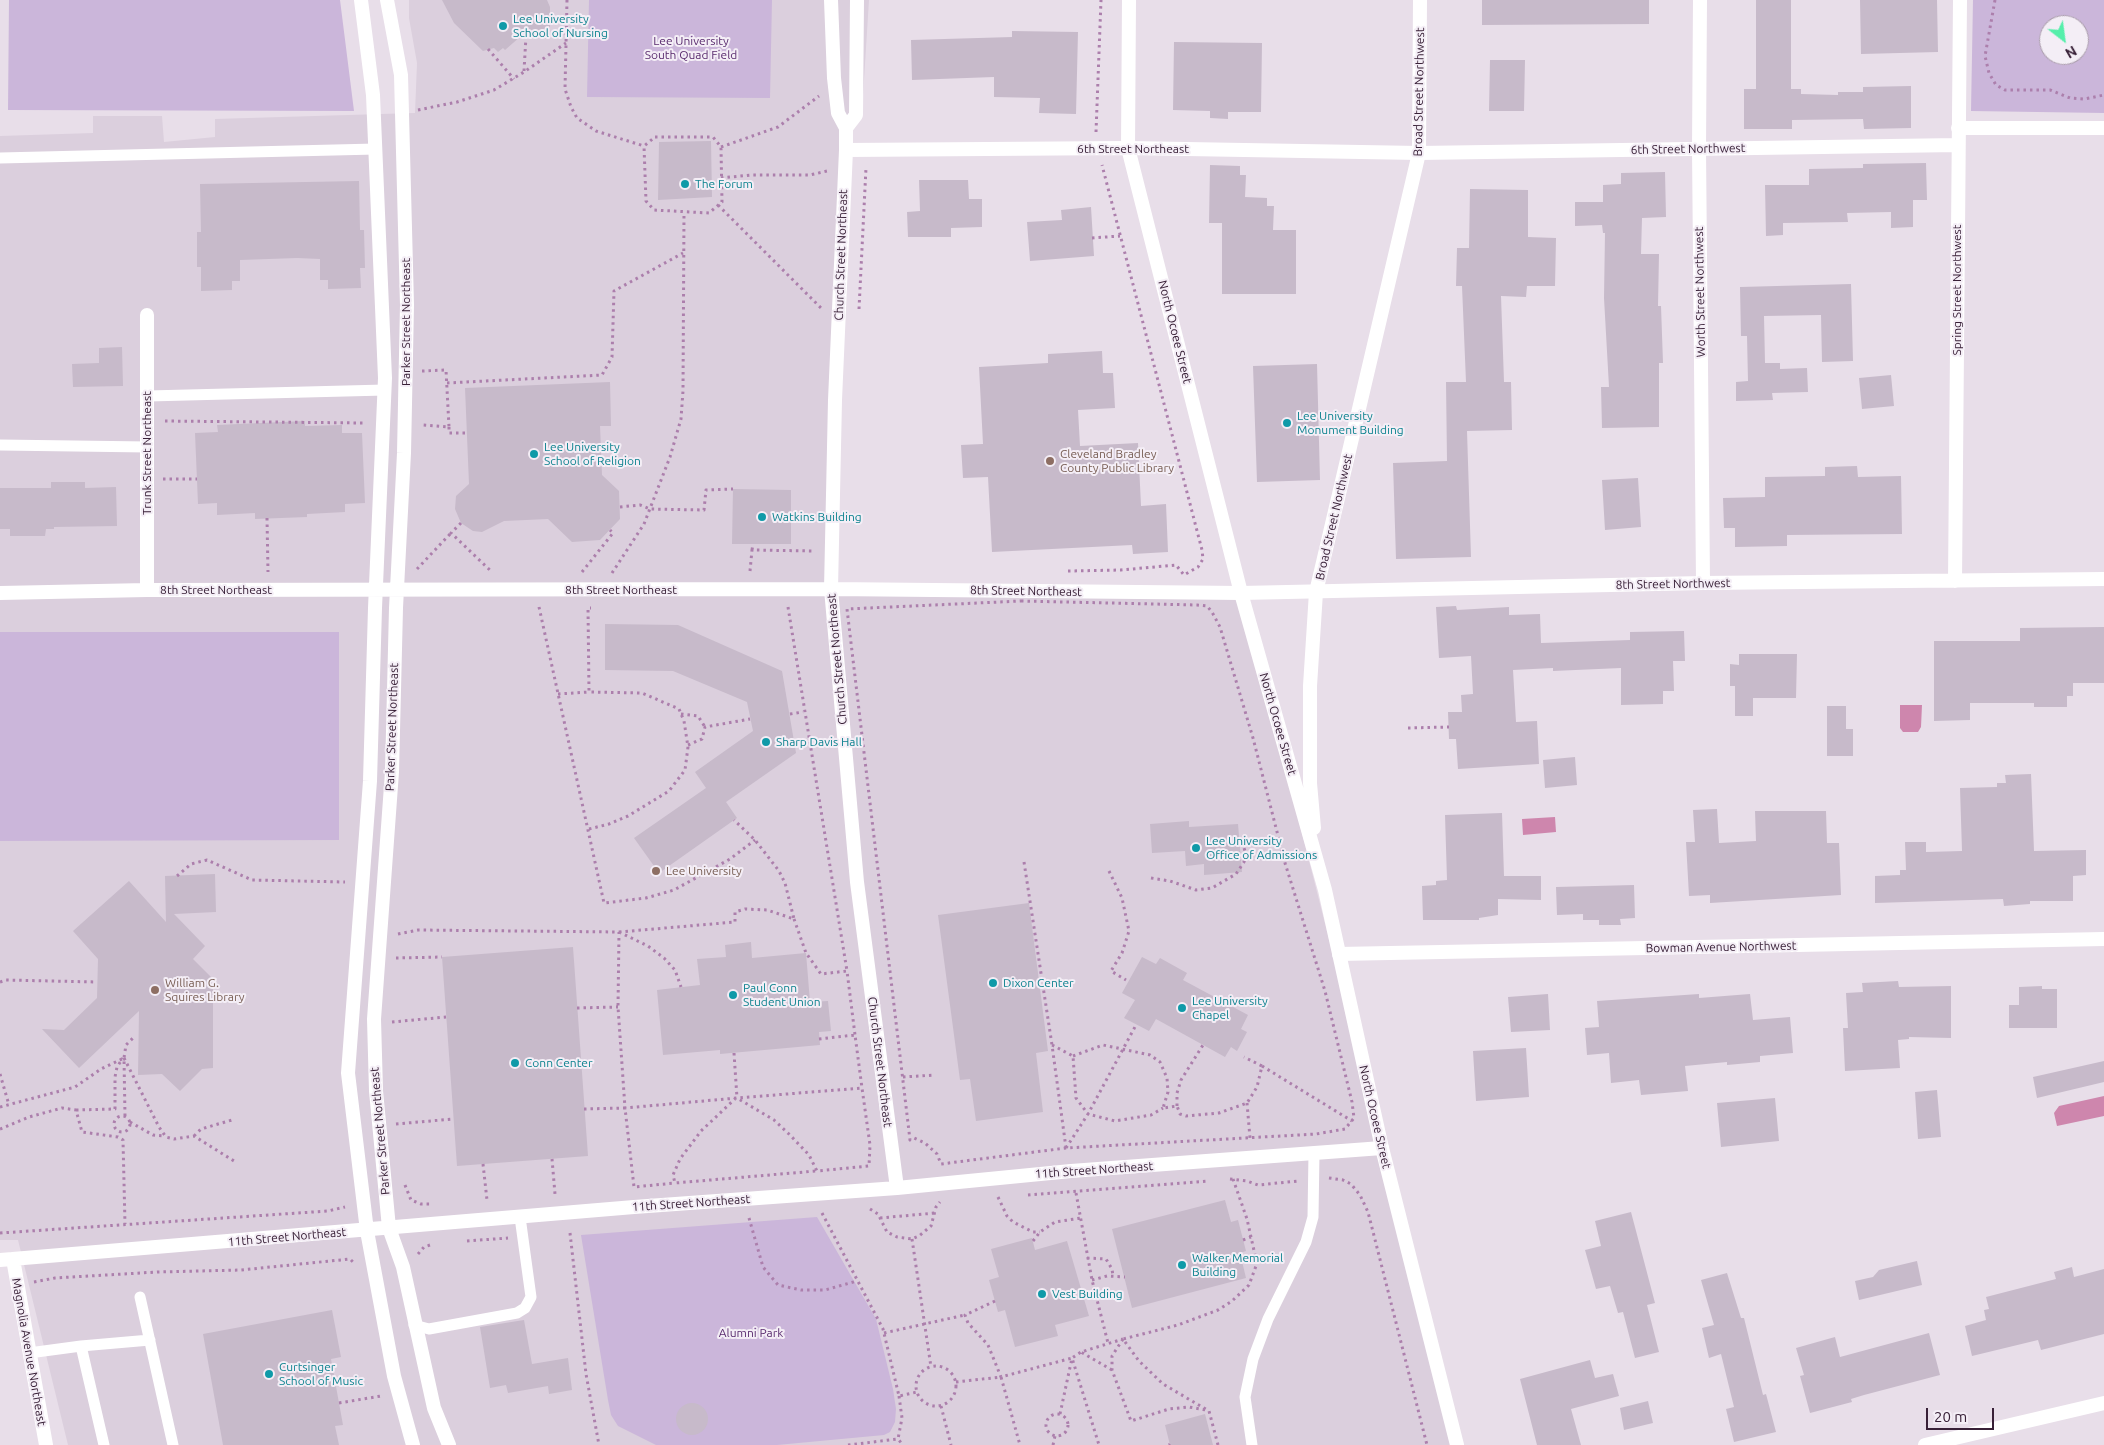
<!DOCTYPE html>
<style>
body{margin:0}
#map{position:relative;width:2104px;height:1445px;overflow:hidden;background:#e8dee9;font-family:Ubuntu,sans-serif}
canvas{display:block}
.north{position:absolute;left:2039px;top:15px;width:50px;height:50px;box-sizing:border-box;background:#f4eef6;border:1px solid #a99caa;border-radius:50%;rotate:150deg;font-size:14px;font-weight:700;line-height:20px;text-align:center;color:#382037}
.north::after{content:'';display:block;margin:auto;width:18px;height:22px;background:#56efab;clip-path:polygon(50% 0,100% 100%,50% 72%,0 100%)}
.scale{position:absolute;left:1926px;top:1408px;width:68px;height:22px;box-sizing:border-box;border:2px solid #382037;border-top:0;padding-left:6px;font-size:15px;line-height:18px;white-space:nowrap;color:#382037;-webkit-text-stroke:4px #f4eef6;paint-order:stroke}
</style>
<div id="map">
<canvas width="2104" height="1445"></canvas>
<div class="north">N</div>
<div class="scale">20 m</div>
</div>
<script>
const context = document.querySelector('canvas').getContext('2d');
context.lineJoin = 'round';
function fillPath(path, color) {
  context.fillStyle = color;
  context.fill(path, 'evenodd');
}
function toPath(rows) {
  const path = new Path2D();
  for (const r of rows) {
    if (r.length === 3) {
      path.moveTo(r[0] + r[2], r[1]);
      path.arc(r[0], r[1], r[2], 0, 2 * Math.PI);
      continue;
    }
    path.moveTo(r[0], r[1]);
    for (let i = 2; i < r.length; i += 2) path.lineTo(r[i], r[i + 1]);
  }
  return path;
}
function stroke(path, color, width, dash) {
  context.strokeStyle = color;
  context.lineWidth = width;
  context.lineCap = dash ? 'butt' : 'round';
  context.setLineDash(dash || []);
  context.stroke(path);
}
function drawText(font, color, halo, rows, align = 'center') {
  context.font = font + ' Ubuntu,sans-serif';
  context.lineWidth = 4;
  context.setLineDash([]);
  context.textBaseline = 'middle';
  context.strokeStyle = halo;
  context.fillStyle = color;
  for (const [text, x, y, turn = 0] of rows) {
    context.save();
    context.translate(x, y);
    context.rotate((+turn || 0) * Math.PI / 180);
    context.textAlign = isNaN(turn) ? turn : align;
    if (halo) context.strokeText(text, 0, 0);
    context.fillText(text, 0, 0);
    context.restore();
  }
}
const built = toPath([
 [409,0,869,0,863,96,846,128,831,589,1241,593,1382,1148,1451,1445,68,1445,18,1240,0,1240,0,136,93,133,93,116,162,116,164,142,215,137,215,119,415,113,417,63,409,18]
]);
const green = toPath([
 [9,0,340,0,354,111,8,110],
 [589,0,772,0,770,98,587,97],
 [1973,0,2104,0,2104,113,1971,111],
 [2049,25,2079,25,2079,55,2049,55],
 [0,632,339,632,339,840,0,841],
 [817,1217,876,1319,893,1389,896,1409,895,1422,890,1432,884,1435,777,1445,656,1445,618,1426,611,1415,608,1400,581,1235]
]);
const water = toPath([
 [1900,705,1922,705,1921,727,1918,732,1903,732,1900,728],
 [1555,817,1556,832,1523,835,1522,819],
 [2104,1096,2104,1116,2057,1126,2054,1113,2059,1106]
]);
const building = toPath([
 [442,0,547,0,550,7,550,29,541,29,540,37,521,36,505,50,503,48,498,52,494,48,483,51,454,23],
 [1482,0,1649,0,1649,24,1482,25],
 [1756,0,1791,0,1791,89,1801,89,1801,94,1838,95,1838,92,1863,92,1863,87,1911,86,1911,128,1864,129,1863,119,1792,120,1792,129,1744,129,1744,89,1756,89],
 [1860,0,1937,0,1938,52,1861,54],
 [1012,31,1078,32,1076,114,1039,113,1040,98,994,97,994,77,912,80,911,40,1012,37],
 [1174,42,1262,43,1261,112,1228,112,1228,119,1210,118,1210,111,1173,110],
 [1490,60,1525,60,1524,111,1489,111],
 [711,141,712,197,658,200,659,142],
 [1926,163,1927,200,1913,200,1913,227,1891,228,1891,212,1847,213,1848,222,1783,223,1783,235,1766,236,1765,185,1809,185,1809,169,1863,168,1863,164],
 [1210,165,1240,166,1240,175,1246,175,1245,197,1267,198,1267,206,1274,206,1273,230,1296,230,1296,294,1222,294,1222,223,1209,223],
 [1665,172,1666,217,1642,218,1641,254,1659,254,1658,306,1661,306,1663,363,1659,363,1659,427,1602,428,1601,387,1609,387,1604,298,1605,233,1603,233,1602,225,1575,226,1575,202,1603,202,1603,185,1621,184,1621,173],
 [919,180,968,180,969,199,982,199,982,227,951,228,951,237,908,237,907,212,920,211],
 [359,181,360,230,364,230,365,268,360,268,361,288,328,289,328,280,320,280,320,259,297,258,240,260,240,281,232,281,232,290,201,291,201,267,197,267,197,232,201,232,200,184],
 [1470,189,1528,190,1528,237,1556,238,1555,286,1527,286,1526,297,1501,296,1504,382,1511,382,1512,430,1467,431,1471,557,1396,559,1393,463,1447,461,1446,382,1466,382,1462,286,1456,286,1457,248,1469,248],
 [1091,207,1094,256,1030,261,1027,222,1062,220,1061,210],
 [1851,284,1853,361,1822,362,1821,315,1764,316,1765,363,1780,363,1780,369,1807,368,1808,392,1772,393,1773,400,1736,401,1736,382,1748,381,1747,336,1741,336,1740,287],
 [122,347,123,386,73,387,72,364,99,363,99,348],
 [1102,351,1103,373,1113,373,1115,408,1078,410,1080,446,1138,443,1141,506,1166,504,1168,552,1133,554,1132,545,992,552,988,477,963,478,961,445,983,444,979,367,1048,363,1048,354],
 [1317,364,1320,480,1257,482,1253,366],
 [1891,375,1894,406,1862,409,1859,378],
 [610,382,611,426,600,426,602,475,619,491,620,519,600,540,572,542,548,519,504,521,482,532,473,531,461,523,455,509,456,496,469,484,465,388],
 [305,421,305,426,342,425,342,433,362,433,365,503,345,504,345,512,307,514,307,517,255,519,255,513,217,515,217,503,198,504,195,433,218,432,217,425],
 [1857,466,1858,477,1901,476,1902,534,1787,535,1787,546,1735,547,1735,528,1724,528,1723,498,1765,497,1765,477,1825,476,1825,467],
 [1638,478,1641,527,1605,530,1602,480],
 [51,482,85,482,85,488,116,487,117,526,54,527,54,529,46,529,45,536,10,536,10,529,0,529,0,488,51,488],
 [733,489,791,490,791,544,732,544],
 [1456,606,1457,610,1509,607,1509,615,1540,614,1541,643,1630,640,1630,632,1684,631,1685,661,1673,661,1674,691,1663,691,1663,704,1621,705,1621,668,1553,671,1553,668,1513,670,1516,722,1537,721,1539,764,1458,769,1456,739,1449,739,1448,712,1462,712,1461,695,1473,694,1471,656,1439,658,1436,607],
 [605,624,678,625,782,671,796,753,726,802,737,818,659,873,634,838,706,788,695,772,753,731,747,702,673,671,605,670],
 [2104,627,2104,683,2073,683,2073,696,2067,696,2067,707,2034,707,2034,703,1970,703,1970,720,1934,721,1934,641,2020,641,2020,628],
 [1739,654,1797,654,1796,698,1753,698,1753,716,1735,716,1735,686,1730,686,1730,664,1739,665],
 [1827,706,1846,706,1846,729,1853,729,1853,756,1827,756],
 [1575,757,1577,785,1545,788,1543,760],
 [2031,774,2034,851,2086,850,2086,875,2073,876,2073,901,2030,901,2030,904,2004,906,2003,899,1875,903,1875,876,1900,875,1900,870,1906,870,1905,842,1926,842,1926,852,1962,851,1960,788,1997,787,1997,783,2006,783,2005,775],
 [1717,809,1719,843,1756,841,1755,811,1826,811,1827,843,1839,843,1841,895,1710,903,1710,895,1689,896,1686,842,1695,842,1693,810],
 [1502,813,1504,876,1541,876,1541,900,1498,899,1498,915,1479,918,1479,920,1423,920,1422,886,1436,885,1436,881,1447,880,1445,815],
 [1189,821,1189,827,1238,824,1242,872,1204,875,1204,864,1186,866,1185,851,1152,853,1150,824],
 [215,874,216,912,174,914,205,946,193,959,213,979,213,1068,202,1069,180,1091,162,1074,138,1075,139,1011,79,1068,42,1029,64,1030,97,998,98,959,73,931,129,881,166,922,165,876],
 [1634,885,1635,918,1620,919,1621,925,1599,925,1599,920,1583,920,1583,914,1557,915,1556,887],
 [1029,903,1048,1051,1036,1053,1043,1112,976,1121,970,1079,960,1080,938,915],
 [751,942,752,958,806,953,810,1002,828,1001,831,1031,819,1032,820,1045,720,1054,720,1050,663,1055,657,990,700,985,697,959,726,957,725,945],
 [573,947,588,1156,457,1166,442,957],
 [1142,957,1156,964,1160,958,1187,973,1183,980,1248,1015,1241,1029,1247,1032,1237,1051,1231,1047,1225,1057,1156,1019,1149,1031,1124,1018,1135,1000,1122,993],
 [1898,981,1899,987,1951,986,1951,1038,1909,1037,1909,1039,1898,1040,1900,1068,1845,1071,1843,1028,1848,1028,1846,993,1863,992,1862,983],
 [2042,986,2042,989,2057,989,2057,1028,2009,1028,2009,1005,2019,1005,2019,987],
 [1548,994,1550,1030,1511,1032,1508,997],
 [1699,994,1699,998,1750,994,1753,1020,1790,1017,1793,1053,1760,1056,1760,1062,1727,1065,1727,1062,1685,1066,1688,1091,1641,1095,1639,1080,1611,1083,1609,1053,1587,1055,1585,1028,1599,1027,1597,1001],
 [1526,1048,1529,1097,1476,1101,1473,1051],
 [2104,1061,2104,1082,2037,1098,2033,1077],
 [1937,1090,1941,1137,1918,1139,1915,1092],
 [1775,1098,1779,1141,1721,1147,1717,1103],
 [1225,1200,1231,1222,1238,1220,1246,1251,1240,1253,1246,1278,1132,1308,1112,1229],
 [1631,1212,1655,1303,1647,1305,1659,1352,1635,1358,1623,1312,1618,1313,1610,1286,1596,1289,1585,1250,1601,1246,1595,1221],
 [1032,1238,1035,1250,1067,1241,1089,1316,1055,1325,1058,1336,1015,1347,1005,1310,998,1312,989,1280,999,1277,991,1249],
 [1917,1261,1922,1285,1859,1300,1855,1281,1873,1277,1879,1270],
 [2072,1267,2074,1277,2104,1269,2104,1334,2041,1350,2038,1340,1972,1356,1965,1326,1986,1320,1984,1310,1989,1309,1986,1297,2056,1279,2054,1272],
 [1727,1273,1741,1318,1744,1318,1763,1395,1766,1394,1776,1432,1734,1442,1726,1409,1734,1407,1721,1354,1709,1358,1702,1328,1714,1325,1701,1280],
 [332,1310,341,1357,331,1359,343,1425,335,1426,339,1445,223,1445,203,1334],
 [524,1320,532,1364,568,1358,572,1390,549,1394,548,1386,508,1393,506,1385,490,1388,480,1327],
 [1929,1333,1940,1375,1864,1395,1851,1399,1852,1402,1810,1413,1800,1376,1804,1375,1796,1348,1835,1337,1840,1357],
 [1590,1360,1595,1378,1613,1374,1619,1396,1571,1409,1581,1445,1537,1445,1520,1379],
 [1648,1401,1653,1423,1624,1430,1620,1408],
 [692,1419,16],
 [1205,1414,1213,1445,1170,1445,1165,1425]
]);
const path = toPath([
 [567,0,565,89,571,107,577,118,596,131,644,146],
 [1995,0,1985,56,1989,73,1996,85,2005,90,2050,90,2070,98,2084,99,2104,95],
 [550,20,566,21],
 [488,49,514,79],
 [524,71,526,36],
 [418,110,457,102,494,90,524,72,566,43],
 [1096,132,1101,0],
 [655,137,713,137,721,147,722,202,709,213,654,210,646,201,644,146,655,137],
 [721,147,778,127,819,96],
 [721,178,751,175,810,175,827,171],
 [718,205,822,309],
 [1092,238,1120,236],
 [859,309,866,168],
 [422,371,446,370,449,427,423,425],
 [447,383,602,375,612,357,614,291,683,253],
 [165,421,366,423],
 [449,427,449,433,467,433],
 [163,479,197,479],
 [620,507,640,505,650,509,704,510,706,490,733,489],
 [267,518,268,572],
 [461,523,451,533,492,572],
 [752,550,753,544],
 [417,569,451,533],
 [750,571,752,550,813,551],
 [1068,571,1121,570,1176,565,1184,575,1198,567,1203,559,1202,550,1102,165],
 [582,572,613,533,610,530],
 [612,573,644,524,670,457,681,419,683,391,684,212],
 [1021,601,1197,605,1207,606,1212,612,1220,627,1253,738,1285,863,1325,991,1352,1102,1354,1118,1345,1129,1316,1134,1066,1148,941,1164,937,1154,925,1143,914,1138,910,1140,847,609,1021,601],
 [539,607,604,903,646,898,674,890,730,859,755,840],
 [788,607,847,971],
 [558,694,589,692],
 [681,714,698,716,705,727],
 [790,714,803,712],
 [1408,728,1449,727],
 [688,745,702,739,705,727,750,719],
 [589,829,609,824,628,816,669,791,685,770,688,747,684,721,679,709,642,693,589,692,588,608,591,608],
 [1024,862,1052,1045],
 [1109,871,1122,898,1129,931,1122,953,1111,971,1126,980],
 [177,876,191,864,207,860,252,880,345,882],
 [1151,878,1170,881,1196,890,1212,888,1236,874,1244,862,1246,854,1244,848,1240,844],
 [794,919,806,953,821,974,847,971,855,1035],
 [619,932,735,922,735,912,745,909,767,910,794,919,785,883,779,871,755,840,734,820],
 [619,932,648,946,664,958,675,970,681,987],
 [398,934,418,930,619,932,618,1007,625,1108,737,1098,862,1088,870,1145,869,1166,817,1171,809,1155,790,1135,774,1120,737,1098],
 [396,958,442,957],
 [0,982,6,980,97,982],
 [577,1008,618,1007],
 [392,1022,446,1017],
 [819,1039,855,1035,862,1088],
 [734,1053,737,1098],
 [1073,1056,1103,1045,1150,1055,1160,1062,1167,1078,1168,1092,1163,1108,1177,1106,1180,1114,1186,1116,1219,1113,1247,1103,1257,1087,1262,1066,1244,1057],
 [124,1058,159,1127,166,1137,174,1139,194,1136,234,1161],
 [1262,1066,1352,1121],
 [0,1074,9,1105],
 [903,1077,935,1075],
 [736,1098,701,1131,680,1159,673,1175,675,1183,816,1171],
 [1247,1103,1250,1138],
 [1177,1106,1177,1093,1181,1080,1203,1045],
 [0,1107,75,1087,101,1069,124,1058],
 [584,1109,625,1108,634,1187,675,1183],
 [76,1110,115,1109,115,1077,117,1067,123,1058],
 [122,1124,8],
 [125,1116,124,1058,126,1045,134,1037],
 [130,1122,153,1135,165,1136],
 [396,1124,453,1119],
 [0,1129,29,1117,62,1108,76,1110,82,1132,118,1137,123,1140,125,1224],
 [194,1136,201,1129,232,1120],
 [1066,1148,1052,1045,1073,1056,1076,1098,1088,1114,1136,1025],
 [1066,1148,1088,1114,1115,1121,1151,1115,1163,1108],
 [552,1159,555,1194],
 [483,1164,487,1200],
 [1329,1178,1343,1180,1351,1184,1360,1195,1368,1212,1427,1445],
 [1230,1179,1247,1181,1258,1185,1298,1181],
 [405,1185,411,1200,421,1204,432,1204],
 [1076,1193,1092,1280,1108,1343],
 [1028,1195,1209,1181],
 [998,1197,1007,1216,1013,1222,1033,1232,1040,1232],
 [870,1209,878,1214,887,1232,897,1237,912,1239,919,1236,931,1226,936,1207,940,1202],
 [822,1213,883,1329,899,1396,917,1392],
 [749,1218,763,1267,778,1285,801,1290,825,1290,857,1281],
 [880,1218,935,1213],
 [0,1233,328,1211,345,1207],
 [570,1233,586,1374,599,1445],
 [912,1239,931,1367],
 [1243,1240,1251,1237],
 [467,1241,508,1238],
 [1033,1241,1040,1232,1055,1222,1081,1218],
 [418,1254,424,1247,433,1244],
 [1087,1258,1106,1259,1112,1269,1113,1276],
 [1092,1280,1107,1276,1125,1277],
 [34,1282,55,1278,157,1272,241,1270,350,1259,355,1264],
 [995,1301,965,1315,968,1323,988,1345,1001,1377,1072,1358,1099,1445],
 [884,1333,965,1315],
 [1123,1339,1112,1356,1112,1370,1131,1421,1169,1409,1189,1407,1206,1410],
 [936,1386,20],
 [1112,1370,1081,1352,1123,1339],
 [956,1382,1001,1377,1020,1445],
 [899,1396,902,1418,898,1439,903,1445],
 [339,1403,381,1396],
 [941,1406,951,1445],
 [1057,1425,11],
 [1060,1414,1072,1358,1081,1352],
 [848,1445,898,1439],
 [1053,1445,1055,1436],
 [1169,1445,1170,1444],
 [1218,1445,1209,1411,1163,1384,1139,1361,1123,1339,1178,1325,1218,1310,1232,1301,1249,1285,1256,1266,1255,1255,1247,1219,1233,1179]
]);
const service = toPath([
 [0,158,376,149],
 [148,396,385,390],
 [0,445,148,447],
 [140,1297,173,1445],
 [414,1325,429,1329,517,1313,525,1308,531,1297,520,1217],
 [81,1346,150,1340],
 [29,1353,81,1346,104,1445],
 [1252,1445,1245,1397,1253,1359,1268,1319,1306,1242,1313,1217,1314,1153]
]);
const minor = toPath([
 [361,0,373,95,385,378,375,608,370,781,348,1073,367,1231,394,1376,413,1445],
 [387,0,401,75,407,305,404,453,396,608,392,772,374,1019,376,1091,389,1228,403,1267,434,1408,449,1445],
 [831,0,834,78,838,113,846,128,846,150,835,400,831,589,857,882,897,1188],
 [1700,0,1699,149,1703,583],
 [846,128,856,115,857,0],
 [1958,128,2104,128],
 [846,150,1128,148,1419,153,1958,145],
 [1955,581,1960,0],
 [147,590,147,315],
 [0,593,147,590,831,589,1241,593,1703,583,2104,579],
 [1339,954,2104,939],
 [13,1259,46,1445],
 [0,1260,634,1207,897,1188,1071,1171,1382,1148],
 [1925,1445,2104,1403]
]);
const secondary = toPath([
 [1129,0,1128,148,1241,593,1325,890,1382,1148,1457,1445],
 [1314,828,1310,783,1310,686,1316,592,1419,153,1420,0]
]);
const markers = [
 [503,26,5,"#0f9aa8"],
 [685,184,5,"#0f9aa8"],
 [1287,423,5,"#0f9aa8"],
 [534,454,5,"#0f9aa8"],
 [1050,461,5,"#8d6e63"],
 [762,517,5,"#0f9aa8"],
 [766,742,5,"#0f9aa8"],
 [1196,848,5,"#0f9aa8"],
 [656,871,5,"#8d6e63"],
 [993,983,5,"#0f9aa8"],
 [155,990,5,"#8d6e63"],
 [733,995,5,"#0f9aa8"],
 [1182,1008,5,"#0f9aa8"],
 [515,1063,5,"#0f9aa8"],
 [1182,1265,5,"#0f9aa8"],
 [1042,1294,5,"#0f9aa8"],
 [269,1374,5,"#0f9aa8"]
];
const cultureNames = [
 ["Lee University",513,19],
 ["School of Nursing",513,33],
 ["The Forum",695,184],
 ["Lee University",1297,416],
 ["Monument Building",1297,430],
 ["Lee University",544,447],
 ["School of Religion",544,461],
 ["Watkins Building",772,517],
 ["Sharp Davis Hall",776,742],
 ["Lee University",1206,841],
 ["Office of Admissions",1206,855],
 ["Dixon Center",1003,983],
 ["Paul Conn",743,988],
 ["Student Union",743,1002],
 ["Lee University",1192,1001],
 ["Chapel",1192,1015],
 ["Conn Center",525,1063],
 ["Walker Memorial",1192,1258],
 ["Building",1192,1272],
 ["Vest Building",1052,1294],
 ["Curtsinger",279,1367],
 ["School of Music",279,1381]
];
const parkNames = [
 ["Lee University",691,41],
 ["South Quad Field",691,55],
 ["Alumni Park",751,1333]
];
const streetNames = [
 ["Broad Street Northwest",1419,92,-89],
 ["6th Street Northeast",1133,149],
 ["6th Street Northwest",1688,149,-1],
 ["Church Street Northeast",841,255,-88],
 ["Spring Street Northwest",1957,290,-90],
 ["Worth Street Northwest",1700,292,-91],
 ["Parker Street Northeast",406,322,-90],
 ["North Ocoee Street",1175,332,76],
 ["Trunk Street Northeast",147,453,-90],
 ["Broad Street Northwest",1334,517,-77],
 ["8th Street Northwest",1673,584,-1],
 ["8th Street Northeast",216,590],
 ["8th Street Northeast",621,590],
 ["8th Street Northeast",1026,591,1],
 ["Church Street Northeast",837,659,-95],
 ["North Ocoee Street",1278,724,74],
 ["Parker Street Northeast",392,727,-88],
 ["Bowman Avenue Northwest",1721,947,-1],
 ["Church Street Northeast",880,1062,83],
 ["North Ocoee Street",1375,1117,77],
 ["Parker Street Northeast",380,1131,-95],
 ["11th Street Northeast",1094,1170,-4],
 ["11th Street Northeast",691,1203,-4],
 ["11th Street Northeast",287,1237,-5],
 ["Magnolia Avenue Northeast",29,1352,80]
];
const educationNames = [
 ["Cleveland Bradley",1060,454],
 ["County Public Library",1060,468],
 ["Lee University",666,871],
 ["William G.",165,983],
 ["Squires Library",165,997]
];
fillPath(built, '#dbcfdd');
fillPath(green, '#cbb6da');
fillPath(water, '#ce86ad');
fillPath(building, '#c7baca');
stroke(path, '#ac7fac', 3, [2.5, 4]);
stroke(service, '#fff', 11);
stroke(minor, '#fff', 14);
stroke(secondary, '#fff', 14);
for (const [x, y, r, color] of markers) {
  const dot = new Path2D();
  dot.arc(x, y, r, 0, 2 * Math.PI);
  context.fillStyle = color;
  context.fill(dot);
  stroke(dot, '#f4eef6', 2);
}
drawText('12px', '#0d838f', '#f4eef6', cultureNames, 'left');
drawText('12px', '#592b6e', '#f4eef6', parkNames);
drawText('12px', '#382037', '#f4eef6', streetNames);
drawText('12px', '#785e54', '#f4eef6', educationNames, 'left');
</script>
